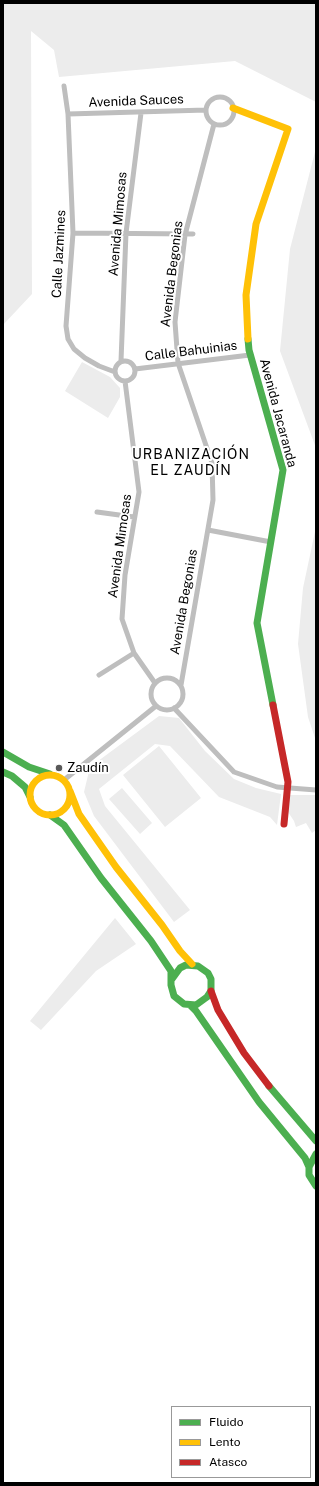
<!DOCTYPE html>
<meta charset="utf-8">
<style>
body{margin:0}
#map{position:relative;width:319px;height:1486px;overflow:hidden;background:#fff;font-family:"Public Sans",sans-serif}
canvas{display:block}
.frame{position:absolute;inset:0;border:4px solid #000;pointer-events:none}
.legend{position:absolute;left:171px;top:1406px;width:140px;height:72px;box-sizing:border-box;background:#fff;border:1px solid #999;margin:0;padding:5px 7px;list-style:none;font-size:12px;color:#000}
.legend li{display:flex;align-items:center;gap:8px;height:20px}
.legend b{width:20px;border:1px solid #999}
</style>
<div id="map">
<canvas width="319" height="1486"></canvas>
<div class="frame"></div>
<ul class="legend">
<li><b style="height:5px;background:#4caf50"></b>Fluido</li>
<li><b style="height:5px;background:#ffc107"></b>Lento</li>
<li><b style="height:5px;background:#c62828"></b>Atasco</li>
</ul>
</div>
<script>
const context = document.querySelector('canvas').getContext('2d');
context.lineJoin = 'round';
function fillPath(path, color) {
  context.fillStyle = color;
  context.fill(path, 'evenodd');
}
function toPath(rows) {
  const path = new Path2D();
  for (const r of rows) {
    if (r.length === 3) {
      path.moveTo(r[0] + r[2], r[1]);
      path.arc(r[0], r[1], r[2], 0, 2 * Math.PI);
      continue;
    }
    path.moveTo(r[0], r[1]);
    for (let i = 2; i < r.length; i += 2) path.lineTo(r[i], r[i + 1]);
  }
  return path;
}
function stroke(path, color, width, dash) {
  context.strokeStyle = color;
  context.lineWidth = width;
  context.lineCap = dash ? 'butt' : 'round';
  context.setLineDash(dash || []);
  context.stroke(path);
}
function drawText(font, color, halo, rows, align = 'center') {
  context.font = font + ' "Public Sans",sans-serif';
  context.lineWidth = 4;
  context.setLineDash([]);
  context.textBaseline = 'middle';
  context.strokeStyle = halo;
  context.fillStyle = color;
  for (const [text, x, y, turn = 0] of rows) {
    context.save();
    context.translate(x, y);
    context.rotate((+turn || 0) * Math.PI / 180);
    context.textAlign = isNaN(turn) ? turn : align;
    if (halo) context.strokeText(text, 0, 0);
    context.fillText(text, 0, 0);
    context.restore();
  }
}
const green = toPath([
 [3,3,316,3,316,102,235,61,59,77,54,50,31,31,32,294,3,325],
 [316,148,316,448,280,351,290,249],
 [82,362,110,377,120,388,120,397,108,418,65,391],
 [316,527,316,741,308,717,298,644,303,588],
 [159,716,179,718,205,751,234,779,256,788,281,794,277,825,270,817,219,797,170,746,155,744,99,789,105,806,190,910,174,922,94,816,84,792,90,767],
 [159,746,201,798,165,827,123,775],
 [122,788,152,823,140,834,109,799],
 [289,795,316,795,316,830,312,833,306,823,296,827,294,821,288,812],
 [115,918,136,944,96,971,41,1030,30,1021]
]);
const street = toPath([
 [64,86,68,114,73,233,66,326,68,339,74,349,85,358,99,366,115,372],
 [220,111,14],
 [68,114,206,110],
 [73,233,193,234],
 [121,361,126,233,141,113],
 [125,371,10],
 [135,369,250,355],
 [125,381,139,492,125,575,122,619,134,653,155,683],
 [97,512,134,517],
 [208,530,271,542],
 [99,675,134,653],
 [167,694,16],
 [181,685,213,500,212,463,178,363,175,322,185,235,214,124],
 [174,708,234,772,277,787,316,790],
 [64,780,156,706]
]);
const fast = toPath([
 [248,339,249,350,283,470,257,623,273,705],
 [3,752,29,767,50,774],
 [3,772,12,776,25,787,30,797],
 [50,815,64,825,101,878,151,941,171,971,171,985,174,996,184,1004,196,1005,207,997,211,991,211,979,208,973,198,966,186,965,180,968,172,979],
 [190,1005,196,1011,259,1102,305,1158,309,1167],
 [269,1086,316,1141],
 [316,1154,309,1167,309,1175,316,1186]
]);
const slow = toPath([
 [233,108,288,129,256,224,246,295,248,339],
 [50,795,20],
 [70,791,79,814,116,867,162,925,180,951,192,964]
]);
const jam = toPath([
 [273,705,288,782,284,824],
 [211,991,218,1010,244,1053,269,1086]
]);
const markers = [
 [59,768,4,"#595959"]
];
const streetNames = [
 ["Avenida Sauces",136,101,-2],
 ["Avenida Mimosas",118,224,-85],
 ["Calle Jazmines",59,254,-87],
 ["Avenida Begonias",172,274,-83],
 ["Calle Bahuinias",191,351,-7],
 ["Avenida Jacaranda",278,413,75],
 ["Avenida Mimosas",120,546,-82],
 ["Avenida Begonias",184,602,-80]
];
const poiNames = [
 ["Zaudín",67,768]
];
const neighbourhoodNames = [
 ["URBANIZACIÓN",191,455],
 ["EL ZAUDÍN",191,471]
];
fillPath(green, '#ececec');
stroke(street, '#bebebe', 5);
stroke(fast, '#4caf50', 7);
stroke(slow, '#ffc107', 7);
stroke(jam, '#c62828', 7);
for (const [x, y, r, color] of markers) {
  const dot = new Path2D();
  dot.arc(x, y, r, 0, 2 * Math.PI);
  context.fillStyle = color;
  context.fill(dot);
  stroke(dot, '#fff', 1.5);
}
drawText('13px', '#000', '#fff', streetNames);
drawText('13px', '#000', '#fff', poiNames, 'left');
context.letterSpacing = '1px';
drawText('14px', '#000', '#fff', neighbourhoodNames);
context.letterSpacing = '0px';
</script>
